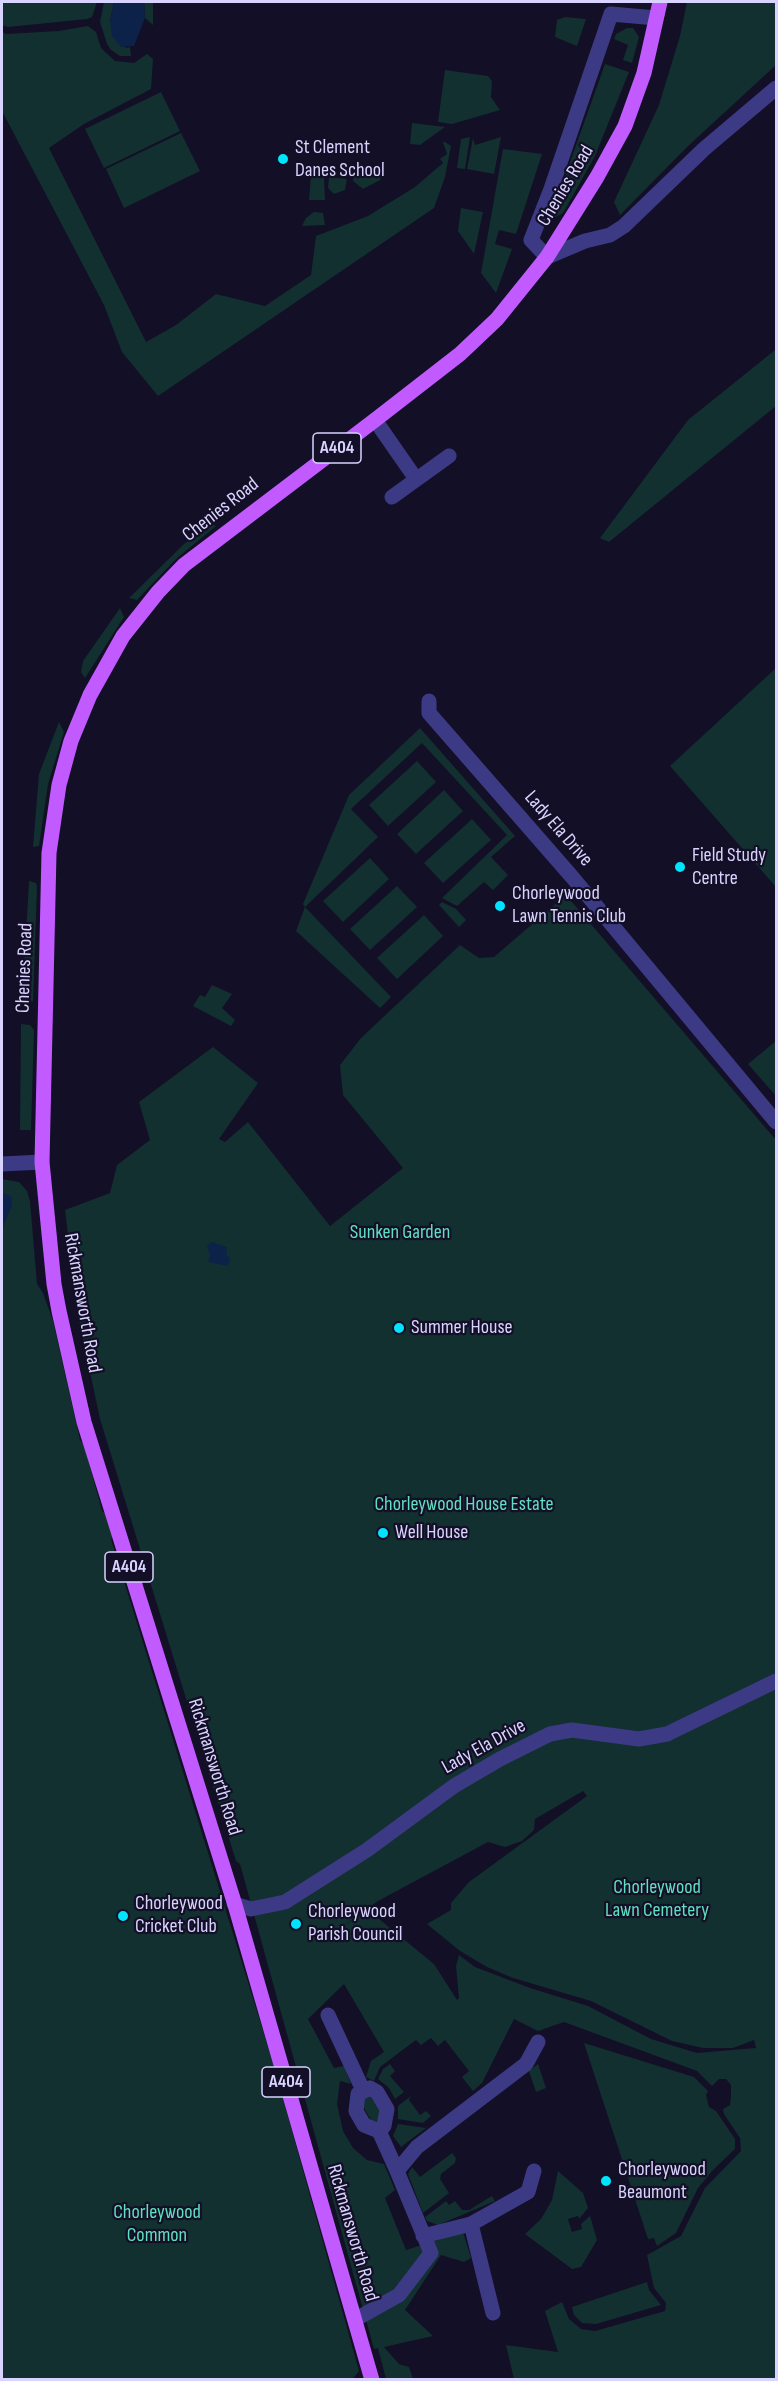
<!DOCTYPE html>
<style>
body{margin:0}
#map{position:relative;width:778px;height:2381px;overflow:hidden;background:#130f26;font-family:"Sofia Sans Condensed",sans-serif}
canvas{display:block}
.frame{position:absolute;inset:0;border:3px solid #d9d4ff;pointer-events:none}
</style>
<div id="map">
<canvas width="778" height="2381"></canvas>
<div class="frame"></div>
</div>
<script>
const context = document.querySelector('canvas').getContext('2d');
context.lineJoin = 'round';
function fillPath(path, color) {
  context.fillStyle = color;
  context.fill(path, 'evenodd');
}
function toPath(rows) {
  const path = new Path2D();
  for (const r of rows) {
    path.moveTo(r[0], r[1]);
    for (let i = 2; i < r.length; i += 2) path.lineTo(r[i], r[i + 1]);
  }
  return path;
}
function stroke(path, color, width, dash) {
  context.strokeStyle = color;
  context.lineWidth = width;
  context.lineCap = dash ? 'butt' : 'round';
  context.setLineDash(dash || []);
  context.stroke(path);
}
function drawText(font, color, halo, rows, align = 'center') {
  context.font = font + ' "Sofia Sans Condensed",sans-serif';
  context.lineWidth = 4.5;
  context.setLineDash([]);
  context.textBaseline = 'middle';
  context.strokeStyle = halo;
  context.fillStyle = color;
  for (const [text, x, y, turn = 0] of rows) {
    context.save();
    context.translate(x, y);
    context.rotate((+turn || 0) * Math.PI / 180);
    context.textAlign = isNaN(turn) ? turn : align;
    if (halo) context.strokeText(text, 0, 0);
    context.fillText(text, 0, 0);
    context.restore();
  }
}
const green = toPath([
 [2,2,97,2,92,17,87,19,8,27,2,25],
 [104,2,114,2,110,21,126,48,130,47,131,56,120,56,111,50,107,44,100,22],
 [144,2,153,2,153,25,145,18],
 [687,2,776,2,776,65,687,147,620,215,614,202,659,105,680,36],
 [565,17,586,19,577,46,555,37,557,20],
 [88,26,96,32,101,48,115,61,134,63,147,54,153,59,151,89,84,124,49,148,146,342,176,325,216,294,265,306,311,275,316,236,368,216,415,187,443,163,440,159,447,154,443,142,445,142,451,146,445,177,434,208,158,396,122,352,104,305,2,111,2,32,6,34,59,31],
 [627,28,633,28,639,37,632,63,623,60,628,45,614,39,616,34],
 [605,64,629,72,595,156,563,213,554,218,554,207],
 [445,70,488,76,492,81,491,97,500,110,452,124,438,122],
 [161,92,180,131,104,168,85,129],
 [412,123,445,127,420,145,410,144],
 [181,133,200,171,124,208,106,169],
 [470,137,465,169,457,168,461,139],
 [501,137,494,174,467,169,473,138,475,145],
 [503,149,542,154,516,234,499,230,495,244,512,249,496,293,481,273],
 [355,165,383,170,380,180,363,189,353,181],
 [311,176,324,178,325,200,309,200],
 [329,177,347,179,345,190,334,194,328,188],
 [461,208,483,212,474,254,458,231],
 [314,212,323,213,325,225,302,226,306,218],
 [775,350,776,406,609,542,600,538,688,420],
 [211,523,216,526,176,559,137,600,129,598,184,544],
 [120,608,124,617,85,678,81,672,83,661],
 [776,668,776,887,670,766],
 [59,722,64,732,48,784,39,846,33,847,39,774],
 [420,728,515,836,491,857,508,875,493,890,484,882,457,906,442,898,507,835,422,743,351,809,378,837,305,907,391,997,380,1008,296,931,305,907,303,904,349,795],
 [417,761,436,782,388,826,369,805],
 [444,790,463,811,416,854,397,834],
 [472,819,491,840,443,883,424,863],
 [370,858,389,879,343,922,323,901],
 [29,881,36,883,37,887,33,1001,22,1005],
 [397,886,417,907,370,950,350,929],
 [566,895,776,1140,776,2379,514,2379,506,2345,558,2352,545,2311,562,2302,569,2319,581,2329,595,2331,665,2311,666,2303,654,2288,647,2255,681,2236,705,2188,741,2151,740,2138,724,2114,723,2109,730,2105,731,2097,731,2085,726,2079,719,2079,712,2086,697,2071,564,2022,538,2031,514,2019,482,2083,473,2091,462,2077,469,2071,445,2040,438,2046,431,2038,421,2045,416,2040,380,2067,374,2081,366,2077,371,2061,384,2052,344,1984,308,2019,334,2068,344,2066,351,2084,340,2081,337,2104,343,2131,353,2148,367,2160,384,2164,395,2190,385,2198,406,2250,463,2232,471,2258,464,2262,441,2255,405,2310,433,2336,384,2347,399,2364,409,2367,413,2379,386,2379,378,2348,374,2349,240,1864,236,1861,100,1419,77,1311,65,1210,110,1193,117,1165,150,1140,139,1102,213,1047,258,1083,219,1139,225,1142,248,1122,330,1226,403,1168,343,1095,340,1065,361,1038,460,945,479,958,494,957],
 [583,1791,587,1796,469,1882,451,1903,451,1910,427,1924,460,1951,487,1967,513,1978,591,2001,672,2041,703,2048,733,2048,754,2040,756,2048,697,2053,651,2039,588,2006,530,1988,475,1967,459,1955,456,1966,459,1998,457,2000,434,1964,368,1910,343,1926,378,1901,488,1842,505,1847,522,1841,534,1830,535,1819],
 [442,902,456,909,466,920,459,927,439,905],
 [424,915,443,936,397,979,377,958],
 [212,985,232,994,222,1008,235,1020,231,1026,193,1006,200,995,205,997],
 [21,1024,30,1025,34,1030,31,1130,20,1130],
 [776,1041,776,1096,748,1064],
 [2,1179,19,1182,27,1191,30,1201,37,1284,43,1293,53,1321,80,1440,84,1444,102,1511,107,1515,115,1536,111,1539,273,2063,359,2371,352,2380,2,2379],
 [584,2043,694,2077,708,2091,706,2095,709,2107,716,2111,735,2139,735,2149,713,2170,698,2188,676,2233,657,2246,654,2238,648,2239],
 [390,2064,395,2071,390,2076,404,2092,395,2099,389,2088,378,2079,383,2069],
 [538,2064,546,2088,536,2092,529,2071],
 [368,2095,372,2096,380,2111,377,2124,371,2120,363,2106,363,2099],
 [411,2096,409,2100,420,2115,426,2111,431,2116,423,2123,398,2119,398,2106],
 [398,2124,426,2128,401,2147,393,2136],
 [452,2153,456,2158,455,2163,441,2174,440,2179,449,2193,423,2213,408,2174,412,2167,420,2177],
 [558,2171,583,2193,588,2208,579,2219,578,2216,568,2219,572,2232,582,2229,581,2224,590,2216,597,2240,581,2267,572,2269,525,2234,541,2219,552,2200],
 [492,2196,495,2201,438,2225,427,2221,425,2217,446,2201,449,2205,455,2201,462,2210,469,2210],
 [647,2282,649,2290,661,2305,596,2324,582,2323,574,2315,572,2307]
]);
const water = toPath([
 [114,2,144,2,145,18,134,46,121,47,112,36,110,21],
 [2,1193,11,1196,12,1206,2,1229],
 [211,1242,227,1247,226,1254,230,1258,228,1266,208,1262,210,1255,207,1246]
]);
const minor = toPath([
 [656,18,611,14,551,189,531,240,547,257,585,241,610,235,624,226,704,149,776,88],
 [375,420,416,479],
 [392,497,449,456],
 [429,701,429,713,573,878,776,1122],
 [2,1164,42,1162],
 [234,1904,251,1909,285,1902,367,1850,454,1786,500,1759,550,1734,572,1730,639,1739,667,1734,776,1681],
 [328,2015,363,2090],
 [370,2088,377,2092,387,2109,384,2126,379,2131,364,2125,356,2111,358,2094,370,2088],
 [379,2131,397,2171],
 [471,2224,493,2313],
 [423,2236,471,2224,528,2192,534,2171],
 [356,2319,399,2295,431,2253,397,2171,417,2147,526,2064,538,2042]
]);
const primary = toPath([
 [372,2380,235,1905,84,1422,59,1311,54,1284,42,1162,49,853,59,785,71,741,90,695,123,636,158,592,184,565,375,420,460,354,497,319,547,257,597,177,625,126,644,73,660,2]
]);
const markers = [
 [283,159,6,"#00e5ff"],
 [680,867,6,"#00e5ff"],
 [500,906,6,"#00e5ff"],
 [399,1328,6,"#00e5ff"],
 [383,1533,6,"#00e5ff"],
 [123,1916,6,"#00e5ff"],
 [296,1924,6,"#00e5ff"],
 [606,2181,6,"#00e5ff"]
];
const shields = [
 [337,448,48],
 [129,1567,48],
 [286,2082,48]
];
const shieldNames = [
 ["A404",337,448],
 ["A404",129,1567],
 ["A404",286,2082]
];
const poiNames = [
 ["St Clement",295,148],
 ["Danes School",295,171],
 ["Field Study",692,856],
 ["Centre",692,879],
 ["Chorleywood",512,894],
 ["Lawn Tennis Club",512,917],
 ["Summer House",411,1328],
 ["Well House",395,1533],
 ["Chorleywood",135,1904],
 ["Cricket Club",135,1927],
 ["Chorleywood",308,1912],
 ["Parish Council",308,1935],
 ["Chorleywood",618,2170],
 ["Beaumont",618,2193]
];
const streetNames = [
 ["Chenies Road",566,186,-59],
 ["Chenies Road",221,510,-38],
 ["Lady Ela Drive",558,829,49],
 ["Chenies Road",25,968,-88],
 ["Rickmansworth Road",82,1303,80],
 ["Lady Ela Drive",484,1747,-29],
 ["Rickmansworth Road",214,1767,73],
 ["Rickmansworth Road",352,2233,74]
];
const parkNames = [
 ["Sunken Garden",400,1233],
 ["Chorleywood House Estate",464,1505],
 ["Chorleywood",657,1888],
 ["Lawn Cemetery",657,1911],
 ["Chorleywood",157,2213],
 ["Common",157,2236]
];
fillPath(green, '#12302f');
fillPath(water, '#0c2248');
stroke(minor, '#3d3a85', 15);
stroke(primary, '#c25bff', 15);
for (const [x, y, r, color] of markers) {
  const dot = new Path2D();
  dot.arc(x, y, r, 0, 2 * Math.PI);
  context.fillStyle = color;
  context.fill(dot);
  stroke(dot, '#130f26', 2);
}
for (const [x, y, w] of shields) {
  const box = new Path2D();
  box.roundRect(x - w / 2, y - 15, w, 30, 4.5);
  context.fillStyle = '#130f26';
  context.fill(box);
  stroke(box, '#d9d4ff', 1.5);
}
drawText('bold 18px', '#d9d4ff', null, shieldNames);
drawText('20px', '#d9d4ff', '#130f26', poiNames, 'left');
drawText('20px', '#d9d4ff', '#130f26', streetNames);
drawText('20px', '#5fe0c0', '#130f26', parkNames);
</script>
